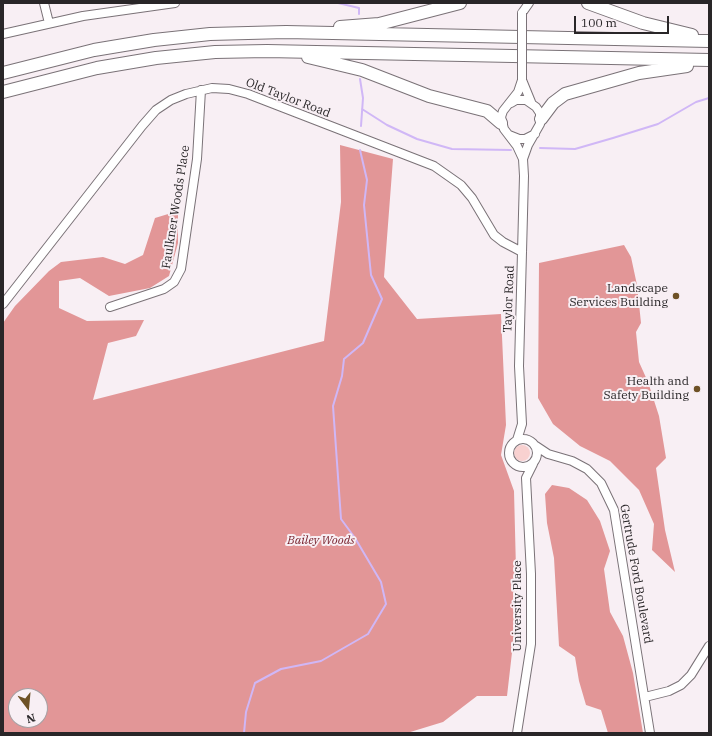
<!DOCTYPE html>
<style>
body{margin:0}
#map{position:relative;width:712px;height:736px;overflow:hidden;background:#f8eff4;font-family:"IBM Plex Serif",serif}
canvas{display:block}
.frame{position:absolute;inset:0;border:4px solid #292628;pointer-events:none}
.north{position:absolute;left:8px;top:688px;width:40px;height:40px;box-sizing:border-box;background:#f8eff4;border:1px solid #a59fa2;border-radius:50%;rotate:164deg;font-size:11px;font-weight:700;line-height:16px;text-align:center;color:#292628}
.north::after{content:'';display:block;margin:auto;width:14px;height:18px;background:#6e5125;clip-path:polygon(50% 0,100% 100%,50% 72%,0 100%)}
.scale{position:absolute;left:574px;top:16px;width:95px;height:18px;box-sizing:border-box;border:2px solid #292628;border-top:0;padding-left:5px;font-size:12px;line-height:14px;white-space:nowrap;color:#292628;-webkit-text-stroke:3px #f8eff4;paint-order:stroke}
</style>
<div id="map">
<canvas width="712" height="736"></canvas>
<div class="frame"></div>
<div class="north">N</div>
<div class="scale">100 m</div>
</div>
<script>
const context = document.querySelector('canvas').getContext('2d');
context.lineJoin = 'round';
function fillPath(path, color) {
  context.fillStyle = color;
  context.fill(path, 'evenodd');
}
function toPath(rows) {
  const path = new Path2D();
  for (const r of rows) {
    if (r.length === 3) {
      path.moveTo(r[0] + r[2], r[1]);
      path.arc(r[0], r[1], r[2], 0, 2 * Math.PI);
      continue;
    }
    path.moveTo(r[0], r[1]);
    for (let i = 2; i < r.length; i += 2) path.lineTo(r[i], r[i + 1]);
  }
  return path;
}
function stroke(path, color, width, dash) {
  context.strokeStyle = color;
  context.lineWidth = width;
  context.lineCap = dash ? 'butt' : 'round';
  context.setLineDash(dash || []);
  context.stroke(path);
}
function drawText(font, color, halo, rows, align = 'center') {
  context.font = font + ' "IBM Plex Serif",serif';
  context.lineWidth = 4;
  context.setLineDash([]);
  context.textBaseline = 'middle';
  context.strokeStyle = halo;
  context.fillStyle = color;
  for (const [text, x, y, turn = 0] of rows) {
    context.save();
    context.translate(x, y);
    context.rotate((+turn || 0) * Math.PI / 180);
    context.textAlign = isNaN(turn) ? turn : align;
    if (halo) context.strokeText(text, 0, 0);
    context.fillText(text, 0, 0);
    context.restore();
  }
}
const green = toPath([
 [522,453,8]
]);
const forest = toPath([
 [340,145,393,159,384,277,417,319,501,314,506,425,501,455,514,491,517,609,507,696,477,696,443,722,407,733,3,733,3,323,15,306,49,271,61,262,103,257,125,264,143,255,155,218,178,211,178,243,169,276,150,288,109,296,80,278,59,281,59,308,87,321,144,320,136,336,108,343,93,400,324,341,341,202],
 [16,696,40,696,40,720,16,720],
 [624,245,631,257,637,285,641,323,636,332,639,362,648,382,659,416,666,458,656,468,665,530,675,572,652,550,654,524,639,490,610,461,580,446,553,424,538,398,539,263],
 [552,485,569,488,587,500,600,521,610,551,604,569,610,612,623,636,633,673,643,733,608,733,601,710,586,705,579,681,575,657,559,646,554,558,547,523,545,494]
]);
const stream = toPath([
 [338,3,359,8,359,14],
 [360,79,363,98,361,126],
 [362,109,387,125,417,139,452,149,511,150],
 [540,148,575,149,613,138,658,124,696,102,709,98],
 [244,733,246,712,255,683,281,669,321,661,368,634,386,604,381,582,355,538,341,519,333,406,342,376,344,359,363,343,382,299,371,275,364,205,367,180,360,150]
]);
const minor = toPath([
 [44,3,49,23],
 [522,13,529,3],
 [3,34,83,16,175,3],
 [522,80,531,102],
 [511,103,516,100,526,100,536,107,540,113,540,124,528,145,523,159],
 [509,135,519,139,525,139,535,134],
 [3,304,142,126,156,110,171,100,186,94,212,88,229,89,248,94,434,166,461,185,472,198,494,235,503,242,522,252],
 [110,307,164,289,174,282,181,269,197,159,201,90],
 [523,453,14],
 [517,440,522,424,519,366,524,176,523,159,517,146,504,129,501,117,503,111,518,92,522,80],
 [536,446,548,454,572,461,587,469,601,483,614,510,650,733],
 [645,697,669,691,681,685,691,675,709,646],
 [517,733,531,644,531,574,526,478,533,464]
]);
const highway = toPath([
 [588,3,643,23,692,35],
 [340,27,379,24,460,3],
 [308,57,362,70,429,96,487,111,501,123],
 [3,73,94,50,154,40,210,34,286,32,709,41],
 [3,92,97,68,156,58,215,52,267,51,709,60],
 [541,119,553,103,565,94,639,73,687,66]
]);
const minorBridge = toPath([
 [522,13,522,80]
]);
const markers = [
 [676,296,4,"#6e5125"],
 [697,389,4,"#6e5125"]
];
const streetNames = [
 ["Old Taylor Road",288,98,21],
 ["Faulkner Woods Place",176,207,-81],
 ["Taylor Road",509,299,-88],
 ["Gertrude Ford Boulevard",636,574,80],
 ["University Place",518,606,-90]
];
const poiNames = [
 ["Landscape",668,289],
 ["Services Building",668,303],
 ["Health and",689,382],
 ["Safety Building",689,396]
];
const parkNames = [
 ["Bailey Woods",321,541]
];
fillPath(green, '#f8d1d0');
fillPath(forest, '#e29697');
stroke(stream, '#d0b7f6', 2);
stroke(minor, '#7a7277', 10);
stroke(highway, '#7a7277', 14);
stroke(minor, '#fff', 8);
stroke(highway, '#fff', 12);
stroke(minorBridge, '#7a7277', 10, []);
stroke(minorBridge, '#fff', 8);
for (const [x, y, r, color] of markers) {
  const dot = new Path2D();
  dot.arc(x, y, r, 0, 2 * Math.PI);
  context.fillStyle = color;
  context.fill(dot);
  stroke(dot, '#f8eff4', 1.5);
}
drawText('12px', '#292628', '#f8eff4', streetNames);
drawText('12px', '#292628', '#f8eff4', poiNames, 'right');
drawText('italic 12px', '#751c27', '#f8eff4', parkNames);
</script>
